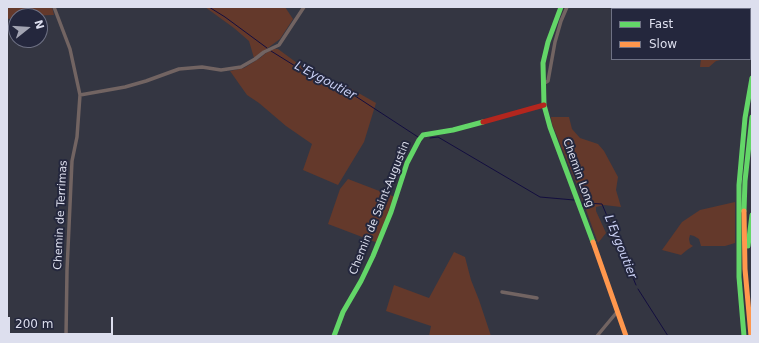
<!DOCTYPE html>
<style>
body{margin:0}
#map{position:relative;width:759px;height:343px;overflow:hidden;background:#343642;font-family:"DejaVu Sans",sans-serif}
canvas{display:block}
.frame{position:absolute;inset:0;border:8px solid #dddfee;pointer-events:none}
.legend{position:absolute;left:611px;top:8px;width:140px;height:52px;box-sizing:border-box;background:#24273d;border:1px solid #6e7184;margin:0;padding:5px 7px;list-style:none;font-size:12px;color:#dddfee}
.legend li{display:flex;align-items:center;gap:8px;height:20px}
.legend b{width:20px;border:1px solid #6e7184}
.north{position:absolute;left:8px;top:8px;width:40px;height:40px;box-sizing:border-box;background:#24273d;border:1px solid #6e7184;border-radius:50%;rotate:73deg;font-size:11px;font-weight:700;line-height:16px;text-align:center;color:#dddfee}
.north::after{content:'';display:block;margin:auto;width:14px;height:18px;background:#a2a4b2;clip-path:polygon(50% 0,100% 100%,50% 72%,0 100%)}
.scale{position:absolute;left:8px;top:317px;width:105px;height:18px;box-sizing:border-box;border:2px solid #dddfee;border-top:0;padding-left:5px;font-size:12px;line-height:14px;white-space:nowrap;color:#dddfee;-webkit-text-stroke:3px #24273d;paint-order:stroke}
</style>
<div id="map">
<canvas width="759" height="343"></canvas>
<div class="frame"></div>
<ul class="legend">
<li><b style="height:5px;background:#63d668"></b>Fast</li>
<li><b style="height:5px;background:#ff974d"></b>Slow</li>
</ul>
<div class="north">N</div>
<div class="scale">200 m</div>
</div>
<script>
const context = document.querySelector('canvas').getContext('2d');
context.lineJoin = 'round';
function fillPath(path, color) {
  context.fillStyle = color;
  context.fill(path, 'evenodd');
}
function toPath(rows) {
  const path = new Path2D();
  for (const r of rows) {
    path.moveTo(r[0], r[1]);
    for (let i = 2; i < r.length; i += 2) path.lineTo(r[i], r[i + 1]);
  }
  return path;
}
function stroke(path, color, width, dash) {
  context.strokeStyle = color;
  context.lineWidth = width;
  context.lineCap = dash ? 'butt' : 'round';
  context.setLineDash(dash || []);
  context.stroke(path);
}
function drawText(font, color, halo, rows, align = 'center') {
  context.font = font + ' "DejaVu Sans",sans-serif';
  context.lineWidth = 4;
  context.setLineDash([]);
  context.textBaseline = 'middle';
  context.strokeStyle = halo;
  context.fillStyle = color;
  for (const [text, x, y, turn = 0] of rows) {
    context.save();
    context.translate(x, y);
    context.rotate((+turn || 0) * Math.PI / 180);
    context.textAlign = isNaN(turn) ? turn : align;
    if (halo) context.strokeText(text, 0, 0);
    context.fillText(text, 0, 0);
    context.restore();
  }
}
const green = toPath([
 [7,7,52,7,54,15,16,16,16,18,7,19],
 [205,7,285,7,293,19,280,39,254,58,249,41,234,28],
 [274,49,278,49,312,74,348,87,376,103,364,142,338,185,303,170,312,144,286,126,259,103,247,95,230,71,244,68,260,58,266,53],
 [701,59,725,59,716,61,709,67,700,67],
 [551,117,569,117,572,129,580,138,598,144,604,151,618,177,616,190,621,207,604,205,596,207,596,211,606,233,598,243,577,185,552,124],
 [348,179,395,197,378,243,328,224,340,189],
 [735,202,735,243,725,246,701,246,699,239,694,236,690,235,689,239,690,244,693,246,687,250,681,255,662,250,682,222,700,210],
 [454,252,465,257,471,280,479,300,491,336,429,336,431,326,386,311,394,285,429,298]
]);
const stream = toPath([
 [209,7,225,17,267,48],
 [271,51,308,74,346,90,418,137],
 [430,138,438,137,540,197,574,200],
 [584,203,602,204,636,285],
 [638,289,668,336]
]);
const street = toPath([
 [54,7,70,49,80,95,77,137,72,161,67,270,66,336],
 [543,84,548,81,555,42,561,21,567,7],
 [80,95,125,87,146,81,179,69,202,67,221,70,241,67,255,59,264,52,279,45,304,7],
 [502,292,537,298],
 [597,336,617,312]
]);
const fast = toPath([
 [561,7,548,42,543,63,544,105,550,127,593,242],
 [744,211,745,181,752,117],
 [748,246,752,215],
 [334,336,343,312,361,281,373,256,391,212,407,163,419,140,423,135,453,130,483,122],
 [744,336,739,277,739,185,745,118,752,78]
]);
const slow = toPath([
 [744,211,745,269,751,336],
 [593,242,626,336]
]);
const jam = toPath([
 [483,122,544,105]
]);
const streetNames = [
 ["Chemin Long",578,173,70],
 ["Chemin de Saint-Augustin",380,208,-68],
 ["Chemin de Terrimas",61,215,-87]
];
const waterNames = [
 ["L'Eygoutier",325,81,28],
 ["L'Eygoutier",620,247,68]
];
fillPath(green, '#64392b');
stroke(stream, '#130e3f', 1);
stroke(street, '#726462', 3.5);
stroke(fast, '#63d668', 5);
stroke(slow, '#ff974d', 5);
stroke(jam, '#b3261e', 5);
drawText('11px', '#dddfee', '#24273d', streetNames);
drawText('italic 12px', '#cad0f4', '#24273d', waterNames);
</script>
